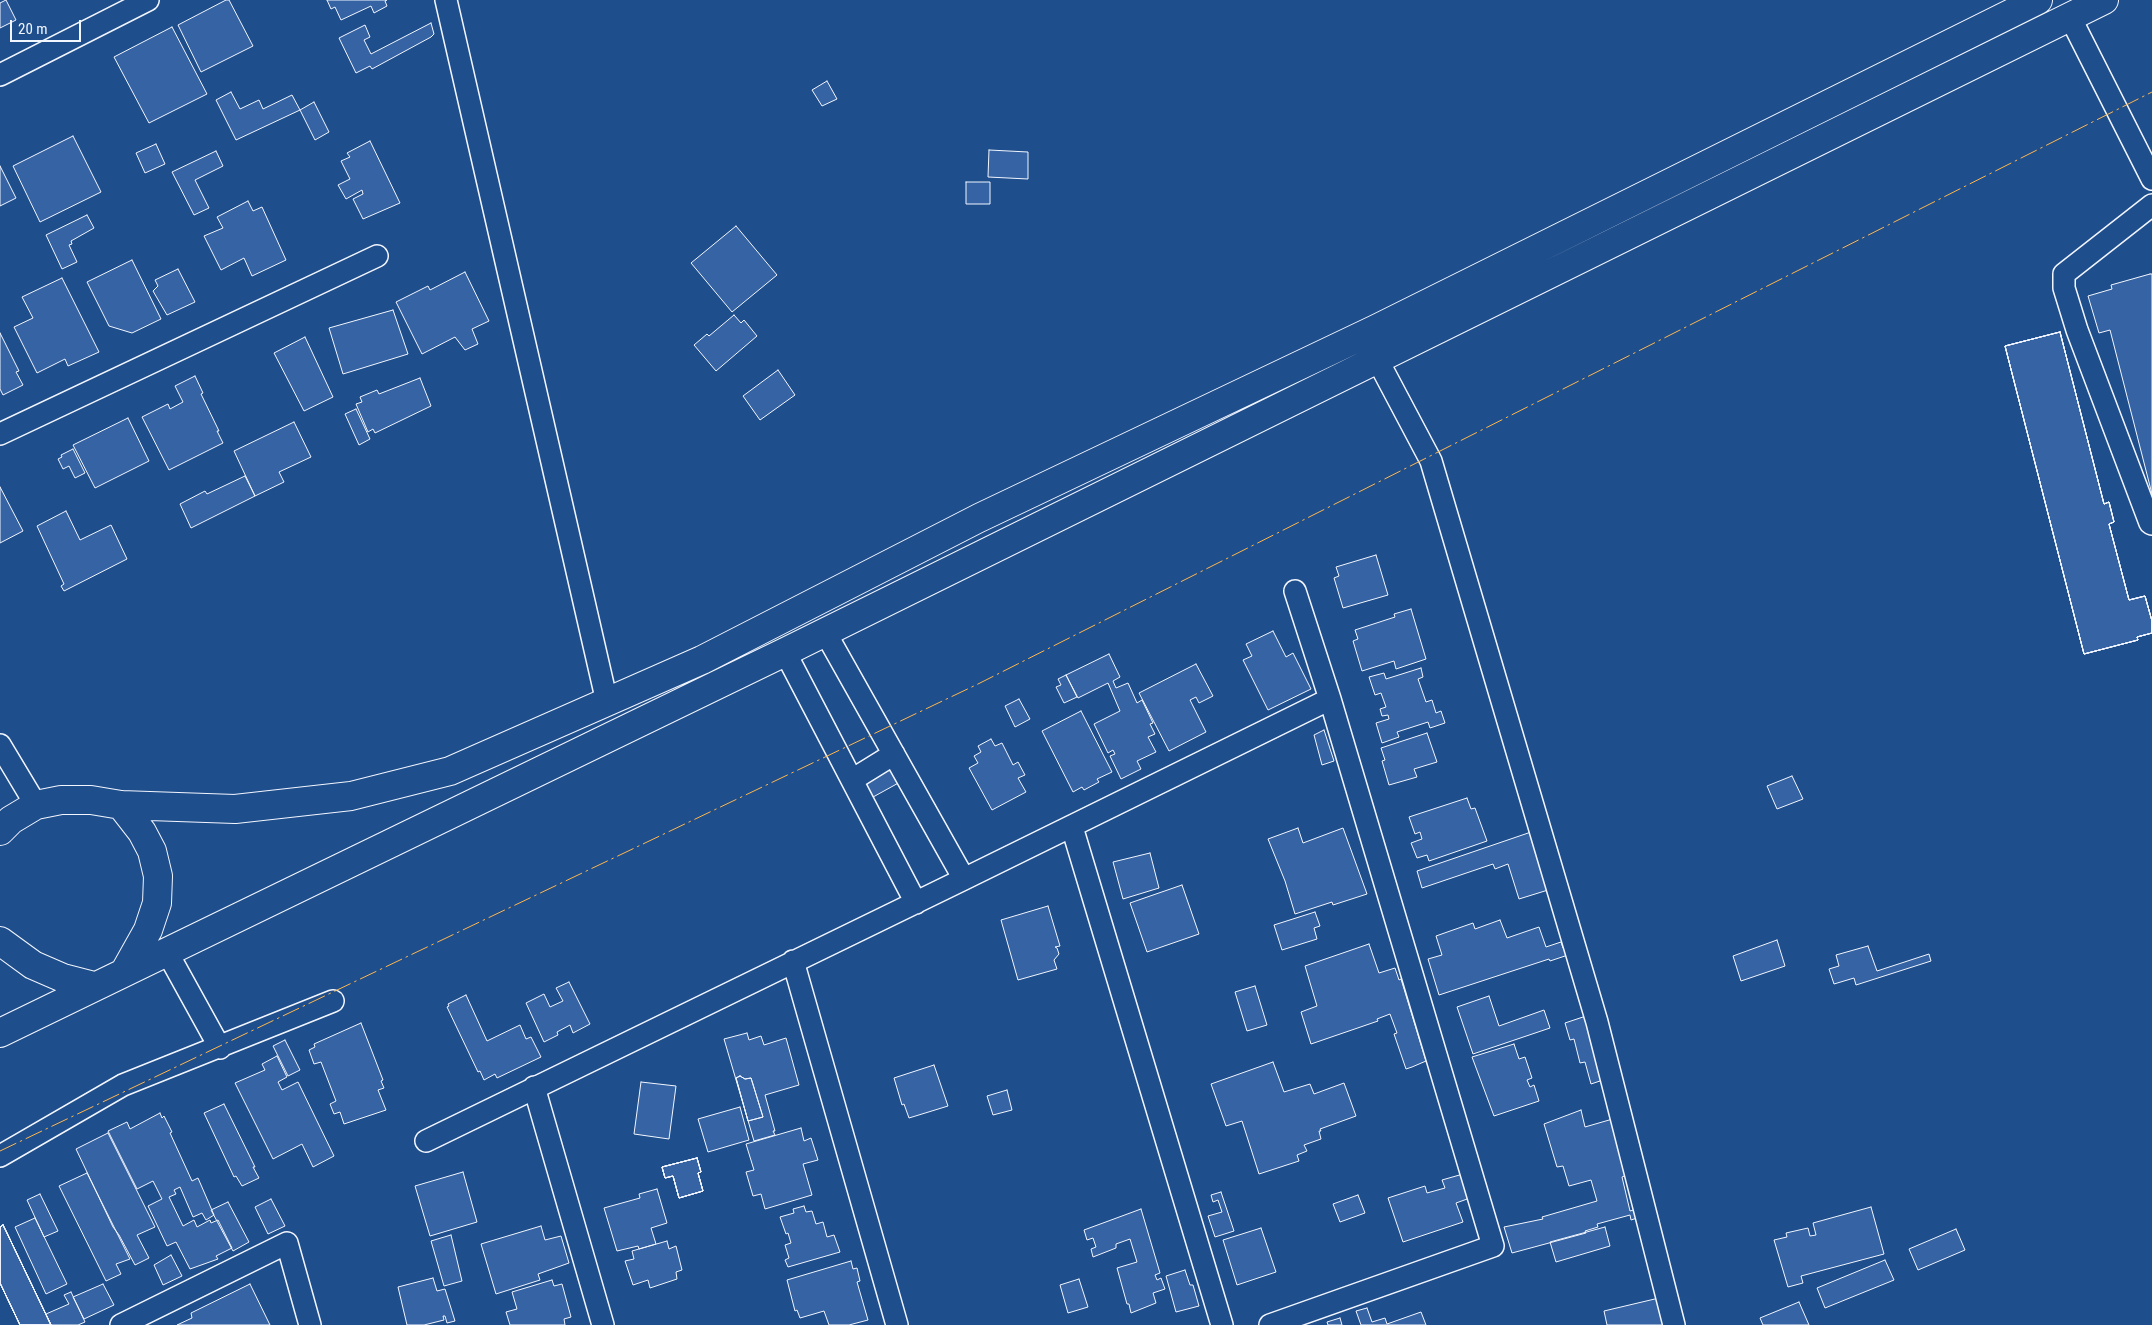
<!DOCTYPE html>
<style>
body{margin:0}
#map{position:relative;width:2152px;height:1325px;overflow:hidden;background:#1f4e8c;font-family:"Roboto Condensed",sans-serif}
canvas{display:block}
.scale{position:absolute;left:10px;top:20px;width:71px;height:22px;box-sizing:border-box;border:2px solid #f2f6ff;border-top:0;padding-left:6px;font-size:15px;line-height:18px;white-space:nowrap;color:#f2f6ff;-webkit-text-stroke:4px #1f4e8c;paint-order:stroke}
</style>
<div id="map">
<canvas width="2152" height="1325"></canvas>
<div class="scale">20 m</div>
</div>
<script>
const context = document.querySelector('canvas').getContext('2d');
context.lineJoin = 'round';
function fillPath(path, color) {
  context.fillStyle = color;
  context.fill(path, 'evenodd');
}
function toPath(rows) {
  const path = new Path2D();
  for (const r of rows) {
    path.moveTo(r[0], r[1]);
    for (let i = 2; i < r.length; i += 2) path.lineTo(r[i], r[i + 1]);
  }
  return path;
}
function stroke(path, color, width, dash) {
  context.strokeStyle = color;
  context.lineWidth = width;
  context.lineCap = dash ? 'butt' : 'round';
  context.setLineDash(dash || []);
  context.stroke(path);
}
const building = toPath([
 [6,0,16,20,0,28,0,3,6,0],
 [226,0,229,0,253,46,201,72,178,25,226,0],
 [327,0,387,0,385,1,387,6,374,13,371,6,341,20,335,7,331,9,327,0],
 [431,23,434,34,431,37,372,69,370,66,356,73,339,38,365,25,370,37,364,40,371,54,431,23],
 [172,27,207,94,149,123,114,57,172,27],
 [827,81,837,99,822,106,812,90,827,81],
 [231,92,240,109,259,100,263,109,292,95,300,110,236,140,216,100,231,92],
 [314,102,329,132,315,140,300,110,314,102],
 [73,136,101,192,40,222,13,166,73,136],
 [370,141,400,203,363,219,353,199,363,194,362,190,346,199,338,185,350,179,341,161,350,157,347,153,370,141],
 [156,144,165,164,145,173,136,153,156,144],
 [989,150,1028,152,1028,179,988,177,989,150],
 [216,151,223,166,195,180,209,208,194,215,172,172,216,151],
 [0,166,16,198,0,206,0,166],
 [966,182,990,182,990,204,966,204,966,182],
 [248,201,253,211,262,207,286,260,252,276,244,258,221,270,204,236,223,228,217,217,248,201],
 [87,215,94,228,71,241,72,244,69,245,77,262,62,269,46,235,87,215],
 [736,226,777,275,732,312,691,263,736,226],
 [132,260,161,319,132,333,109,326,87,282,132,260],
 [178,269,195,302,167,315,153,291,158,286,155,280,178,269],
 [465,272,489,321,472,329,478,344,465,350,455,337,422,354,396,302,428,286,430,290,465,272],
 [2150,274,2152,274,2152,494,2110,330,2099,333,2088,296,2112,289,2111,285,2150,274],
 [62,278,99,352,68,366,65,359,37,373,14,327,33,318,22,297,62,278],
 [393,310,408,354,343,374,329,328,393,310],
 [734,315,741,323,744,320,757,336,716,371,694,345,707,334,709,336,734,315],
 [2060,332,2104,504,2109,502,2114,522,2109,524,2129,600,2145,596,2152,621,2152,633,2137,637,2138,640,2084,654,2005,346,2060,332],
 [2060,332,2104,504,2109,502,2114,522,2109,524,2129,600,2145,596,2152,621,2152,633,2137,637,2138,640,2084,654,2005,346,2060,332],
 [2060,332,2104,504,2109,502,2114,522,2109,524,2129,600,2145,596,2152,621,2152,633,2137,637,2138,640,2084,654,2005,346,2060,332],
 [2060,332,2104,504,2109,502,2114,522,2109,524,2129,600,2145,596,2152,621,2152,633,2137,637,2138,640,2084,654,2005,346,2060,332],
 [2060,332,2104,504,2109,502,2114,522,2109,524,2129,600,2145,596,2152,621,2152,633,2137,637,2138,640,2084,654,2005,346,2060,332],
 [0,333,19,371,16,372,23,385,3,395,0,389,0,333],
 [305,337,333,397,304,411,274,353,305,337],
 [778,370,795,395,760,420,743,396,778,370],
 [195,376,203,393,201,394,219,431,217,431,223,443,169,470,142,417,168,404,170,409,183,402,175,386,195,376],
 [420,378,431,406,375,433,373,429,368,432,356,404,362,402,360,397,377,390,379,394,420,378],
 [356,409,370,439,359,445,345,414,356,409],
 [128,418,149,461,95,488,73,445,128,418],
 [294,422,311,457,279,472,284,482,255,496,234,451,294,422],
 [73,449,85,473,75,478,69,466,63,469,58,459,62,457,61,455,73,449],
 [245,476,255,496,191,528,180,504,205,491,207,494,245,476],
 [0,487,23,531,0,543,0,487],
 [66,511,80,540,111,525,127,559,64,591,61,586,64,584,37,526,66,511],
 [1376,555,1388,595,1343,608,1334,578,1339,576,1336,567,1376,555],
 [1411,609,1426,659,1396,669,1394,661,1362,671,1353,641,1358,639,1355,630,1395,617,1394,614,1411,609],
 [1273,631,1286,657,1293,653,1311,689,1268,710,1243,660,1252,656,1246,644,1273,631],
 [1109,654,1120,677,1113,681,1116,688,1128,683,1137,703,1142,700,1153,723,1150,724,1155,734,1148,737,1156,752,1137,761,1141,769,1121,779,1110,756,1115,754,1113,750,1108,753,1094,724,1120,711,1108,683,1078,698,1066,675,1109,654],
 [1196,664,1213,696,1199,703,1196,697,1190,700,1206,732,1169,751,1139,693,1196,664],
 [1421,668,1423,677,1418,679,1426,702,1432,700,1436,713,1441,711,1445,723,1430,728,1428,722,1397,732,1399,737,1382,743,1376,723,1389,719,1388,715,1382,716,1380,709,1386,707,1381,693,1375,695,1369,677,1384,673,1386,679,1421,668],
 [1066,675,1077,697,1064,703,1056,687,1061,685,1058,679,1066,675],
 [1019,699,1030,719,1015,727,1005,706,1019,699],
 [1081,711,1112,772,1097,779,1099,782,1084,790,1082,787,1073,792,1042,731,1081,711],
 [1324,730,1334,761,1322,765,1314,735,1324,730],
 [1427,733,1437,762,1414,769,1417,777,1389,785,1382,761,1385,760,1381,748,1427,733],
 [991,739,995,746,1002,743,1013,765,1018,762,1025,775,1018,778,1026,792,992,810,969,768,978,763,974,756,981,752,978,746,991,739],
 [892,761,902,781,855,807,844,787,892,761],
 [1792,776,1803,799,1777,809,1767,786,1792,776],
 [1467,798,1471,809,1475,808,1487,841,1429,861,1427,855,1417,858,1411,843,1422,839,1420,832,1415,834,1409,817,1467,798],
 [1298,828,1303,843,1343,828,1367,894,1333,905,1332,902,1295,914,1285,881,1268,839,1298,828],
 [1537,830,1548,890,1519,899,1508,864,1495,869,1493,864,1422,888,1417,871,1537,830],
 [1150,853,1159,888,1123,899,1113,862,1150,853],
 [1182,885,1199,934,1147,952,1130,903,1182,885],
 [1048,906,1060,946,1055,947,1057,948,1059,954,1054,960,1057,969,1018,980,1001,920,1048,906],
 [1315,912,1320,926,1314,928,1317,939,1282,950,1274,925,1315,912],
 [1500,920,1507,938,1539,927,1546,947,1561,942,1563,948,1572,945,1574,953,1550,961,1549,959,1439,995,1428,959,1442,955,1436,936,1473,923,1475,929,1500,920],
 [1777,940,1785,966,1741,981,1733,956,1777,940],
 [1369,944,1379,973,1395,968,1399,980,1401,979,1426,1061,1412,1067,1406,1069,1394,1034,1397,1033,1390,1014,1377,1019,1378,1021,1311,1044,1301,1012,1317,1006,1305,966,1369,944],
 [1868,946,1877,971,1929,954,1931,961,1856,985,1854,978,1834,984,1829,969,1839,966,1836,955,1868,946],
 [569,982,590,1024,573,1033,570,1025,557,1032,558,1035,544,1042,526,1003,544,994,550,1007,563,1001,556,988,569,982],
 [1255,986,1267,1025,1247,1031,1235,992,1255,986],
 [466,995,487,1041,520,1025,526,1039,531,1037,541,1057,497,1078,495,1074,484,1080,480,1071,478,1072,447,1007,449,1006,448,1004,466,995],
 [1489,996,1499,1026,1544,1010,1550,1028,1473,1054,1457,1007,1489,996],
 [1589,1015,1606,1079,1591,1084,1585,1062,1580,1063,1574,1039,1570,1040,1565,1023,1589,1015],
 [361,1023,383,1080,381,1081,384,1088,378,1090,386,1110,344,1124,340,1112,334,1114,330,1104,336,1101,321,1062,314,1064,309,1050,315,1047,314,1044,361,1023],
 [747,1033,749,1040,761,1036,764,1045,786,1038,799,1085,765,1095,775,1131,773,1131,775,1135,754,1141,724,1039,747,1033],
 [285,1040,300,1070,288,1076,273,1046,285,1040],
 [1514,1044,1519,1059,1525,1057,1532,1078,1527,1080,1530,1087,1534,1085,1539,1101,1494,1116,1472,1057,1514,1044],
 [277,1056,287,1077,278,1082,282,1090,298,1082,334,1156,313,1167,302,1144,273,1159,235,1083,265,1070,262,1064,277,1056],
 [1273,1062,1284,1092,1310,1084,1314,1094,1344,1083,1356,1116,1320,1129,1321,1131,1319,1131,1321,1139,1304,1145,1307,1151,1297,1155,1299,1161,1259,1174,1242,1121,1226,1126,1211,1084,1273,1062],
 [934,1065,948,1106,909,1118,904,1104,902,1105,894,1078,934,1065],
 [740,1076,745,1079,751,1078,763,1117,748,1121,736,1078,740,1076],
 [740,1076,745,1079,751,1078,763,1117,748,1121,736,1078,740,1076],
 [641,1082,676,1086,669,1139,634,1134,641,1082],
 [1007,1090,1012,1110,993,1115,987,1096,1007,1090],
 [224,1104,255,1167,253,1167,259,1178,242,1186,236,1176,234,1177,204,1113,224,1104],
 [740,1107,749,1140,708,1152,698,1119,740,1107],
 [1581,1110,1585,1127,1616,1118,1629,1174,1622,1177,1630,1211,1637,1209,1640,1217,1631,1220,1630,1215,1597,1224,1598,1227,1585,1231,1586,1233,1512,1253,1504,1227,1543,1219,1542,1217,1597,1201,1591,1180,1569,1186,1563,1166,1557,1167,1544,1124,1581,1110],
 [160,1113,162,1118,164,1116,172,1132,170,1133,192,1181,198,1178,214,1215,206,1220,202,1213,193,1217,180,1187,174,1190,176,1194,169,1197,183,1226,194,1220,197,1227,210,1220,211,1223,218,1220,232,1248,216,1256,218,1259,190,1269,176,1242,167,1246,148,1206,162,1199,153,1181,137,1189,108,1131,127,1122,130,1129,160,1113],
 [801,1128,804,1141,811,1138,818,1160,803,1164,812,1195,765,1209,761,1194,753,1196,746,1172,754,1170,746,1144,801,1128],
 [108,1133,155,1227,137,1235,149,1258,135,1265,119,1235,113,1227,76,1149,108,1133],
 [697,1158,701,1172,698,1173,703,1191,679,1198,673,1176,665,1178,662,1167,697,1158],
 [697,1158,701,1172,698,1173,703,1191,679,1198,673,1176,665,1178,662,1167,697,1158],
 [697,1158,701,1172,698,1173,703,1191,679,1198,673,1176,665,1178,662,1167,697,1158],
 [697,1158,701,1172,698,1173,703,1191,679,1198,673,1176,665,1178,662,1167,697,1158],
 [697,1158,701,1172,698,1173,703,1191,679,1198,673,1176,665,1178,662,1167,697,1158],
 [463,1172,477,1222,430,1236,415,1186,463,1172],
 [87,1173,130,1259,116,1264,121,1274,106,1281,59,1186,87,1173],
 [1463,1174,1470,1198,1456,1203,1463,1222,1403,1242,1388,1198,1425,1186,1427,1193,1445,1188,1442,1180,1463,1174],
 [657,1189,667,1223,651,1228,656,1244,639,1249,638,1246,617,1251,604,1208,640,1198,639,1194,657,1189],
 [1221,1192,1234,1231,1215,1237,1208,1216,1222,1212,1218,1200,1213,1202,1211,1195,1221,1192],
 [40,1194,58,1231,44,1237,27,1200,40,1194],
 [1358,1195,1365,1213,1340,1222,1333,1204,1358,1195],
 [271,1199,285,1226,268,1234,255,1207,271,1199],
 [228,1202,249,1242,233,1251,211,1210,228,1202],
 [804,1206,806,1212,812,1211,816,1224,823,1222,827,1237,834,1235,840,1252,788,1267,785,1260,789,1258,785,1245,791,1243,788,1233,786,1234,780,1217,794,1213,793,1209,804,1206],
 [1871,1207,1884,1254,1801,1276,1803,1283,1788,1287,1774,1240,1787,1237,1786,1233,1808,1228,1810,1236,1816,1235,1813,1223,1871,1207],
 [1141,1209,1160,1273,1155,1275,1157,1280,1161,1278,1165,1289,1153,1293,1156,1303,1131,1313,1129,1304,1127,1304,1117,1268,1137,1262,1130,1239,1116,1244,1116,1248,1093,1257,1091,1249,1096,1247,1093,1238,1087,1240,1084,1230,1141,1209],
 [35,1218,67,1284,46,1294,15,1227,35,1218],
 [3,1225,6,1231,51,1325,20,1325,0,1283,0,1227,3,1225],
 [3,1225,6,1231,51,1325,20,1325,0,1283,0,1227,3,1225],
 [3,1225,6,1231,51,1325,20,1325,0,1283,0,1227,3,1225],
 [3,1225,6,1231,51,1325,20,1325,0,1283,0,1227,3,1225],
 [3,1225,6,1231,51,1325,20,1325,0,1283,0,1227,3,1225],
 [541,1226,545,1240,561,1236,569,1263,538,1274,540,1280,496,1294,481,1244,541,1226],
 [1605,1227,1610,1246,1556,1262,1550,1242,1605,1227],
 [1261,1228,1276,1272,1237,1285,1223,1240,1261,1228],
 [1956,1229,1965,1250,1918,1270,1909,1249,1956,1229],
 [451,1235,462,1281,444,1286,431,1241,451,1235],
 [667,1241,669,1249,676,1246,682,1270,676,1272,677,1279,650,1288,648,1280,633,1285,625,1261,634,1259,632,1251,667,1241],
 [171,1255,182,1276,163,1285,154,1265,171,1255],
 [1885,1260,1894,1280,1825,1308,1817,1288,1885,1260],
 [851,1261,853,1269,857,1268,860,1281,857,1282,868,1320,849,1325,829,1325,824,1311,800,1318,797,1310,795,1311,787,1280,851,1261],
 [1185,1270,1190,1285,1193,1285,1199,1306,1176,1312,1166,1276,1185,1270],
 [433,1278,437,1291,445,1289,455,1321,447,1323,445,1316,443,1316,444,1320,424,1325,407,1325,398,1287,433,1278],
 [1079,1279,1088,1307,1068,1313,1060,1285,1079,1279],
 [552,1280,554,1286,562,1284,571,1317,564,1319,565,1325,510,1325,506,1312,517,1309,512,1292,552,1280],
 [103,1284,114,1305,84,1319,73,1297,103,1284],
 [250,1284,270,1325,177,1325,192,1318,191,1313,250,1284],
 [71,1292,85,1322,78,1325,51,1325,46,1314,69,1304,64,1295,71,1292],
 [1659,1298,1666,1325,1607,1325,1604,1311,1659,1298],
 [1799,1302,1809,1325,1763,1325,1760,1318,1799,1302],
 [1367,1308,1372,1322,1385,1318,1387,1324,1421,1312,1426,1325,1361,1325,1356,1311,1367,1308],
 [1340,1318,1342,1325,1328,1325,1327,1322,1340,1318]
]);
const minor = toPath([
 [446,0,607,702],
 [2070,17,2152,179],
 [0,75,148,0],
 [2152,205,2064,274,2064,288,2077,330,2150,523,2152,524],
 [1377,359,1431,461,1597,1022,1674,1325],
 [0,434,377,256],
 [825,632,964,879],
 [785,652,916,903],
 [0,745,36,805],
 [852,780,894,754],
 [1072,827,1222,1325],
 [167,952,220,1048],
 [793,961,897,1325],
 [534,1087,603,1325],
 [426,1141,964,879,1330,699],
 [0,1156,123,1085,333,1001],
 [121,1325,287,1243,310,1325],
 [1270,1325,1493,1246,1330,699,1295,591]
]);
const primary = toPath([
 [121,805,142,832,152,851,158,876,157,903,148,930,125,971],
 [0,831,11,820,36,805,61,800,91,800,121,805,235,809,351,796,450,771,702,660,979,518,1376,329,2038,0],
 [0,941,33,965,63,978,94,986],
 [0,1033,785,652,2104,0]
]);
const power = toPath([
 [0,1151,978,684,2152,92]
]);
fillPath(building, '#3563a3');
stroke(building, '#f2f6ff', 1);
stroke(minor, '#f2f6ff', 24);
stroke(primary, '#f2f6ff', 30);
stroke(minor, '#1f4e8c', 21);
stroke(primary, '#1f4e8c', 28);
stroke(power, '#ffb74d', 1, [18, 4, 2.5, 4]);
</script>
